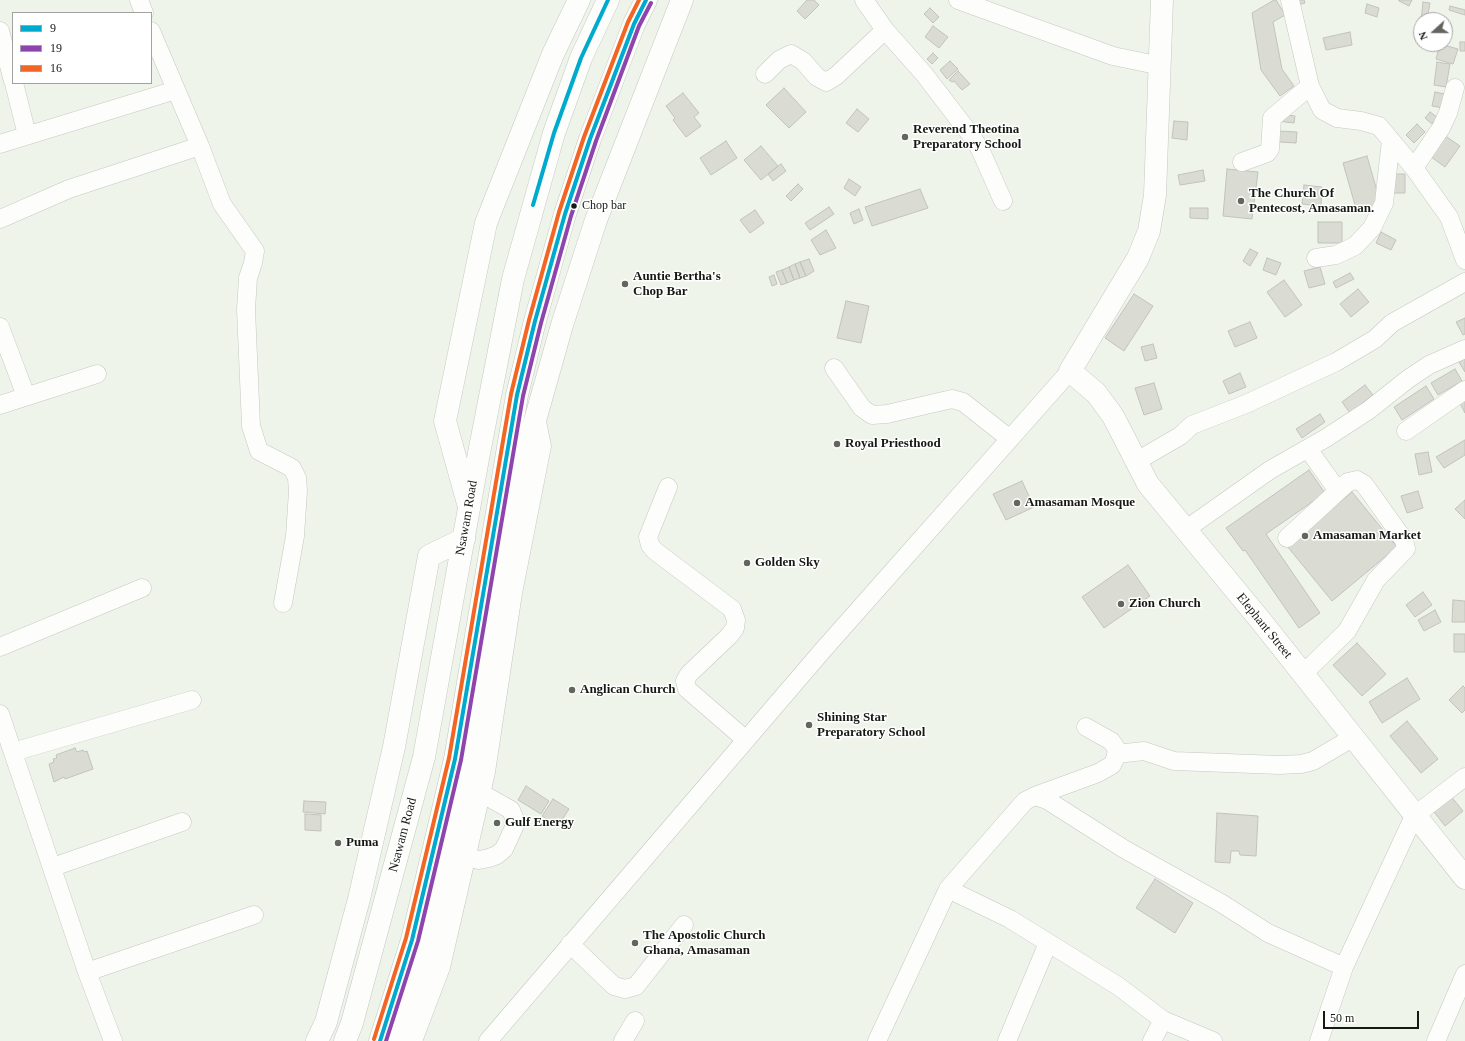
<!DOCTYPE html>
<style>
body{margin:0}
#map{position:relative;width:1465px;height:1041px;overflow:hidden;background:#eff4eb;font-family:Georgia,serif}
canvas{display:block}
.legend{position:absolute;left:12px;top:12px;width:140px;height:72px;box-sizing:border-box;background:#fff;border:1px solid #a2a3a1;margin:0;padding:5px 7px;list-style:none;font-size:12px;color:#161913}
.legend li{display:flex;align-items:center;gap:8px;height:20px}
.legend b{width:20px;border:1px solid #a2a3a1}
.north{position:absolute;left:1413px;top:12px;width:40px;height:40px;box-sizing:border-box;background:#fff;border:1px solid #a2a3a1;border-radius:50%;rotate:249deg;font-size:11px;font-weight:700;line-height:16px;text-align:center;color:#161913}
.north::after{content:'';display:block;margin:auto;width:14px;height:18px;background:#62665f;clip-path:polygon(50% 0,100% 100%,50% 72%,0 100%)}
.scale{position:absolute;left:1323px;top:1011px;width:96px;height:18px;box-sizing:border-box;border:2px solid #161913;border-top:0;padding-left:5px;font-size:12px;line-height:14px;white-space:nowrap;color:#161913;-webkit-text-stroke:3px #fff;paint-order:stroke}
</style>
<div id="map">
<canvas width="1465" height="1041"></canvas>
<ul class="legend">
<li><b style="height:5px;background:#00a9ce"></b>9</li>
<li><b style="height:5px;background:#8e44ad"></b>19</li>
<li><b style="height:5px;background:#f26522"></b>16</li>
</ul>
<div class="north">N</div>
<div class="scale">50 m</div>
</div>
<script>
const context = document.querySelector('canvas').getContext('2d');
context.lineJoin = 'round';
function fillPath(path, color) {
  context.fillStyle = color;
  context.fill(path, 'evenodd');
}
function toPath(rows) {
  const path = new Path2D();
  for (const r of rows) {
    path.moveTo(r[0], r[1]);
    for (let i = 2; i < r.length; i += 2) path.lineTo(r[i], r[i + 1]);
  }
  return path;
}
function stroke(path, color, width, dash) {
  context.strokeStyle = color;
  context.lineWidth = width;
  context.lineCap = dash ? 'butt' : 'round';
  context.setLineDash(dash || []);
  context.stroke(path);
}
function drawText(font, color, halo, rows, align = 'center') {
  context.font = font + ' Georgia,serif';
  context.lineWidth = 3;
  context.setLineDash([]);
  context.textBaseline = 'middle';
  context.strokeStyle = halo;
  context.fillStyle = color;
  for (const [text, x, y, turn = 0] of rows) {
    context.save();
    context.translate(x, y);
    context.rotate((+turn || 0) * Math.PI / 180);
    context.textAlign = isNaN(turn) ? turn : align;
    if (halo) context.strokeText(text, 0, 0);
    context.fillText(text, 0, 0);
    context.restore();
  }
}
const building = toPath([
 [807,0,814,0,819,5,805,19,797,11,807,0],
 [1274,0,1276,0,1285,15,1273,22,1282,69,1294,86,1280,96,1261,70,1252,13,1274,0],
 [1292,0,1304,0,1305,3,1294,6,1292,0],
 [1399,0,1412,0,1409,6,1399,1,1399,0],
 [1423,2,1430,3,1427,20,1421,21,1423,2],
 [1367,4,1379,8,1377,17,1365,13,1367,4],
 [1450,6,1465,10,1465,15,1449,10,1450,6],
 [930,8,939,17,933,23,924,14,930,8],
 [1421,24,1421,39,1417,38,1421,24],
 [933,26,948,37,939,48,925,37,933,26],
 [1350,32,1352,45,1326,50,1323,38,1350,32],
 [1460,42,1465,42,1465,51,1460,51,1460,42],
 [1440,44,1458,49,1453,64,1436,59,1440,44],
 [933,53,938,58,932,64,927,59,933,53],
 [950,61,958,69,947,79,940,70,950,61],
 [1437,62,1450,64,1446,87,1434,85,1437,62],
 [958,71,970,84,962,90,954,81,952,82,949,80,958,71],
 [784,88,806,112,789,128,766,105,784,88],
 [1435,92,1445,94,1443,108,1432,106,1435,92],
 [683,93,699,113,694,117,701,126,686,137,673,120,675,118,666,106,683,93],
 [857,109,869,119,858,132,846,123,857,109],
 [1430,112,1437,117,1432,124,1425,118,1430,112],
 [1278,114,1295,116,1294,123,1277,121,1278,114],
 [1174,121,1188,122,1187,140,1172,138,1174,121],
 [1417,124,1425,132,1414,143,1406,135,1417,124],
 [1279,131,1297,132,1296,143,1279,142,1279,131],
 [1441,133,1460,146,1445,167,1427,154,1441,133],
 [726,141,737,158,711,175,700,158,726,141],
 [761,146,778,166,761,180,744,160,761,146],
 [1367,156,1381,205,1357,212,1343,163,1367,156],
 [781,164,786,171,773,181,768,174,781,164],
 [1227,169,1258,172,1252,219,1223,216,1227,169],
 [1203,170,1205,181,1180,185,1178,175,1203,170],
 [1392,174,1405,174,1405,193,1391,193,1392,174],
 [849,179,861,187,855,196,844,188,849,179],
 [798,184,803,189,791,201,786,196,798,184],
 [1304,185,1322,187,1321,206,1302,204,1304,185],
 [920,189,928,208,872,226,865,207,920,189],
 [829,207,834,214,810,230,805,223,829,207],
 [1190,208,1208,208,1208,219,1190,218,1190,208],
 [859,209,863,220,854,224,850,213,859,209],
 [755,210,764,223,750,233,740,220,755,210],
 [1318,222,1342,222,1342,243,1318,243,1318,222],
 [826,230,836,248,820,255,811,240,826,230],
 [1381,232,1396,240,1391,250,1376,243,1381,232],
 [1250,249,1258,253,1250,266,1243,261,1250,249],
 [1267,258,1281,263,1276,275,1263,270,1267,258],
 [809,259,814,271,806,276,800,262,809,259],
 [800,262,806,276,800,278,795,264,800,262],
 [795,264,800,278,794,280,789,267,795,264],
 [789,267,794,280,787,283,782,270,789,267],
 [1320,267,1325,284,1309,288,1304,271,1320,267],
 [782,270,787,283,781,285,776,272,782,270],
 [1350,273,1354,279,1336,288,1333,282,1350,273],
 [774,275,777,284,772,286,769,277,774,275],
 [1284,280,1302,305,1285,317,1267,292,1284,280],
 [1358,289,1369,302,1351,317,1340,304,1358,289],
 [1134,294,1153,306,1124,351,1105,338,1134,294],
 [846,301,869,306,861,343,837,338,846,301],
 [1465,318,1465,334,1463,335,1456,322,1465,318],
 [1250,322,1257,338,1235,347,1228,331,1250,322],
 [1153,344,1157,358,1145,361,1141,347,1153,344],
 [1465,358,1465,372,1459,362,1465,358],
 [1455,369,1462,381,1438,395,1431,383,1455,369],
 [1240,373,1246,387,1229,394,1223,381,1240,373],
 [1154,383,1162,409,1144,415,1135,388,1154,383],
 [1365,385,1373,395,1350,413,1342,402,1365,385],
 [1426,386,1434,399,1402,420,1394,407,1426,386],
 [1465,400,1465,413,1460,403,1465,400],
 [1320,414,1325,422,1302,438,1296,429,1320,414],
 [1465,440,1465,455,1444,468,1436,457,1465,440],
 [1428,452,1432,472,1419,475,1415,454,1428,452],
 [1309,470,1325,493,1266,534,1320,613,1299,628,1245,550,1243,551,1226,528,1309,470],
 [1022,481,1034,507,1006,520,993,494,1022,481],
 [1418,491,1423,508,1407,513,1401,496,1418,491],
 [1352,492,1397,547,1332,601,1287,546,1352,492],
 [1465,500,1465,519,1455,509,1465,500],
 [1128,565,1150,596,1104,628,1082,597,1128,565],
 [1423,592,1432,605,1415,617,1406,605,1423,592],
 [1453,600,1465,601,1465,622,1452,622,1453,600],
 [1435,610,1441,622,1424,631,1418,620,1435,610],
 [1454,634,1465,634,1465,652,1454,652,1454,634],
 [1357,643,1386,674,1362,696,1333,665,1357,643],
 [1407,678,1420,699,1382,723,1369,702,1407,678],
 [1463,686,1465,688,1465,710,1462,713,1449,700,1463,686],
 [1407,721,1438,759,1421,773,1390,736,1407,721],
 [75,748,77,752,83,750,84,752,87,751,93,769,65,779,64,777,54,782,49,764,54,762,53,759,57,758,56,755,75,748],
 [526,786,549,801,541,814,518,800,526,786],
 [1449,794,1463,811,1445,826,1431,808,1449,794],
 [553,799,569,809,558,826,542,816,553,799],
 [304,801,326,802,325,814,303,812,304,801],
 [1217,813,1258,816,1256,856,1240,855,1239,851,1231,851,1230,863,1215,862,1217,813],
 [305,814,321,815,321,831,305,830,305,814],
 [1155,879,1193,903,1175,933,1136,908,1155,879]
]);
const minor = toPath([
 [139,0,144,13],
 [864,0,885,30,924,74,970,134,980,149,1003,201],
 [958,0,1113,56,1161,66],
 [1290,0,1310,86,1322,110,1337,118,1361,121,1379,126,1414,168,1449,217,1465,260],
 [0,31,13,81],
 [151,31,200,146,222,204,255,251,253,263,248,278,246,309,251,426,259,451,292,468,297,478,298,491,295,536,283,603],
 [765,74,779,60,791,54,803,61,817,77,826,82,836,76,885,30],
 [14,83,27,135],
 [0,144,176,90],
 [1242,162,1267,153,1270,149,1272,118,1310,86],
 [1414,168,1441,128,1448,113,1455,88],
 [0,219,69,189,200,146],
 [1316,258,1336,255,1355,246,1372,228,1384,203,1391,140],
 [0,327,26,396],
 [834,368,862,408,872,415,887,414,952,399,963,402,1010,439],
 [0,405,97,374],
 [1406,431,1465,390],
 [1308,449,1338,491],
 [1137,461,1180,436,1192,425,1246,404,1336,362,1375,339,1392,323,1465,282],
 [668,487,648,537,650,545,655,551,732,609,736,620,735,628,729,636,689,674,685,681,687,689,746,740],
 [1185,530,1270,470,1326,438,1369,410,1408,379,1429,365,1465,349],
 [1287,538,1348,482,1357,480,1364,484,1404,540,1406,549,1376,580,1347,631,1303,674],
 [0,647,142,588],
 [0,714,87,972,113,1041],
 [13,752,192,700],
 [1116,754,1144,751,1174,761,1279,765,1301,764,1313,761,1352,738],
 [1035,796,1047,800,1124,849,1221,903,1268,933,1344,967],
 [466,857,479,860,489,858,497,855,504,849,516,823,511,810,481,793],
 [53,867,182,822],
 [948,889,1010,919,1118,986,1163,1020,1213,1041],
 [570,944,614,986,625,989,636,986,684,925],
 [87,972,254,915],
 [413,1041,441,967,486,772,513,593,542,446,536,417],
 [488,1041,823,650,1070,371],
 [623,1041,635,1021],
 [877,1041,948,889,1025,801,1035,796,1098,773,1112,765,1117,755,1116,748,1111,741,1086,727],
 [1007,1041,1048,943],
 [1152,1041,1163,1020],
 [1319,1041,1344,967,1414,816,1465,777],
 [1436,1041,1465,974]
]);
const major = toPath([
 [1162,0,1155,195,1149,231,1138,258,1070,371,1096,393,1113,416,1148,484,1261,621,1465,878],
 [469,507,445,421,486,223,553,54,579,0],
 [317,1041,326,1022,359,899,394,747,429,556,464,539],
 [399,1041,456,846,528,447,536,417,562,325,596,220,682,0]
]);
const highway = toPath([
 [345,1041,352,1023,424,757,479,453,513,279,554,133,581,58,608,0],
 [380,1041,412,940,455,759,517,395,535,321,565,214,590,139,634,24,646,0]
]);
const bus1 = toPath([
 [533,205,554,133,581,58,608,0],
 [380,1041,412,940,455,759,517,395,535,321,565,214,590,139,634,24,646,0]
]);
const bus2 = toPath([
 [386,1041,418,941,461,760,523,396,541,323,571,216,596,141,639,26,651,3]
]);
const bus3 = toPath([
 [374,1039,406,938,449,758,511,394,529,320,559,212,584,137,628,22,639,0]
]);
const markers = [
 [905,137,4,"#62665f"],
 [1241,201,4,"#62665f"],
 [574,206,3.5,"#161913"],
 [625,284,4,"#62665f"],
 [837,444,4,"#62665f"],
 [1017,503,4,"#62665f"],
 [1305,536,4,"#62665f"],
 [747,563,4,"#62665f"],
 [1121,604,4,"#62665f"],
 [572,690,4,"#62665f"],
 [809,725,4,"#62665f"],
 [497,823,4,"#62665f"],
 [338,843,4,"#62665f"],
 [635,943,4,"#62665f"]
];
const busNames = [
 ["Chop bar",582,206]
];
const poiNames = [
 ["Reverend Theotina",913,130],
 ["Preparatory School",913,145],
 ["The Church Of",1249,194],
 ["Pentecost, Amasaman.",1249,209],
 ["Auntie Bertha's",633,277],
 ["Chop Bar",633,292],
 ["Royal Priesthood",845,444],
 ["Amasaman Mosque",1025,503],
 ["Amasaman Market",1313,536],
 ["Golden Sky",755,563],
 ["Zion Church",1129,604],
 ["Anglican Church",580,690],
 ["Shining Star",817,718],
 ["Preparatory School",817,733],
 ["Gulf Energy",505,823],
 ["Puma",346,843],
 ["The Apostolic Church",643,936],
 ["Ghana, Amasaman",643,951]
];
const streetNames = [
 ["Nsawam Road",467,518,-80],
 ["Elephant Street",1264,626,51],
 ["Nsawam Road",403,835,-75]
];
fillPath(building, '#dadcd4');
stroke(building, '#c1c2bc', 1);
stroke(minor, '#c4c8c1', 19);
stroke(major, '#c4c8c1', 23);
stroke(highway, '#c4c8c1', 23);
stroke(minor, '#fdfdfc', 18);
stroke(major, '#fdfdfc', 22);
stroke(highway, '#fdfdfc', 22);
stroke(bus1, '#00a9ce', 4);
stroke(bus2, '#8e44ad', 4);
stroke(bus3, '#f26522', 4);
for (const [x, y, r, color] of markers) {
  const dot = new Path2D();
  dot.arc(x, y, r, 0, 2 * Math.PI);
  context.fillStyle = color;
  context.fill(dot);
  stroke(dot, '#fff', 1.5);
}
drawText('12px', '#161913', '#fff', busNames, 'left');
drawText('bold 13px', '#161913', '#fff', poiNames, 'left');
drawText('13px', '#161913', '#fff', streetNames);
</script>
